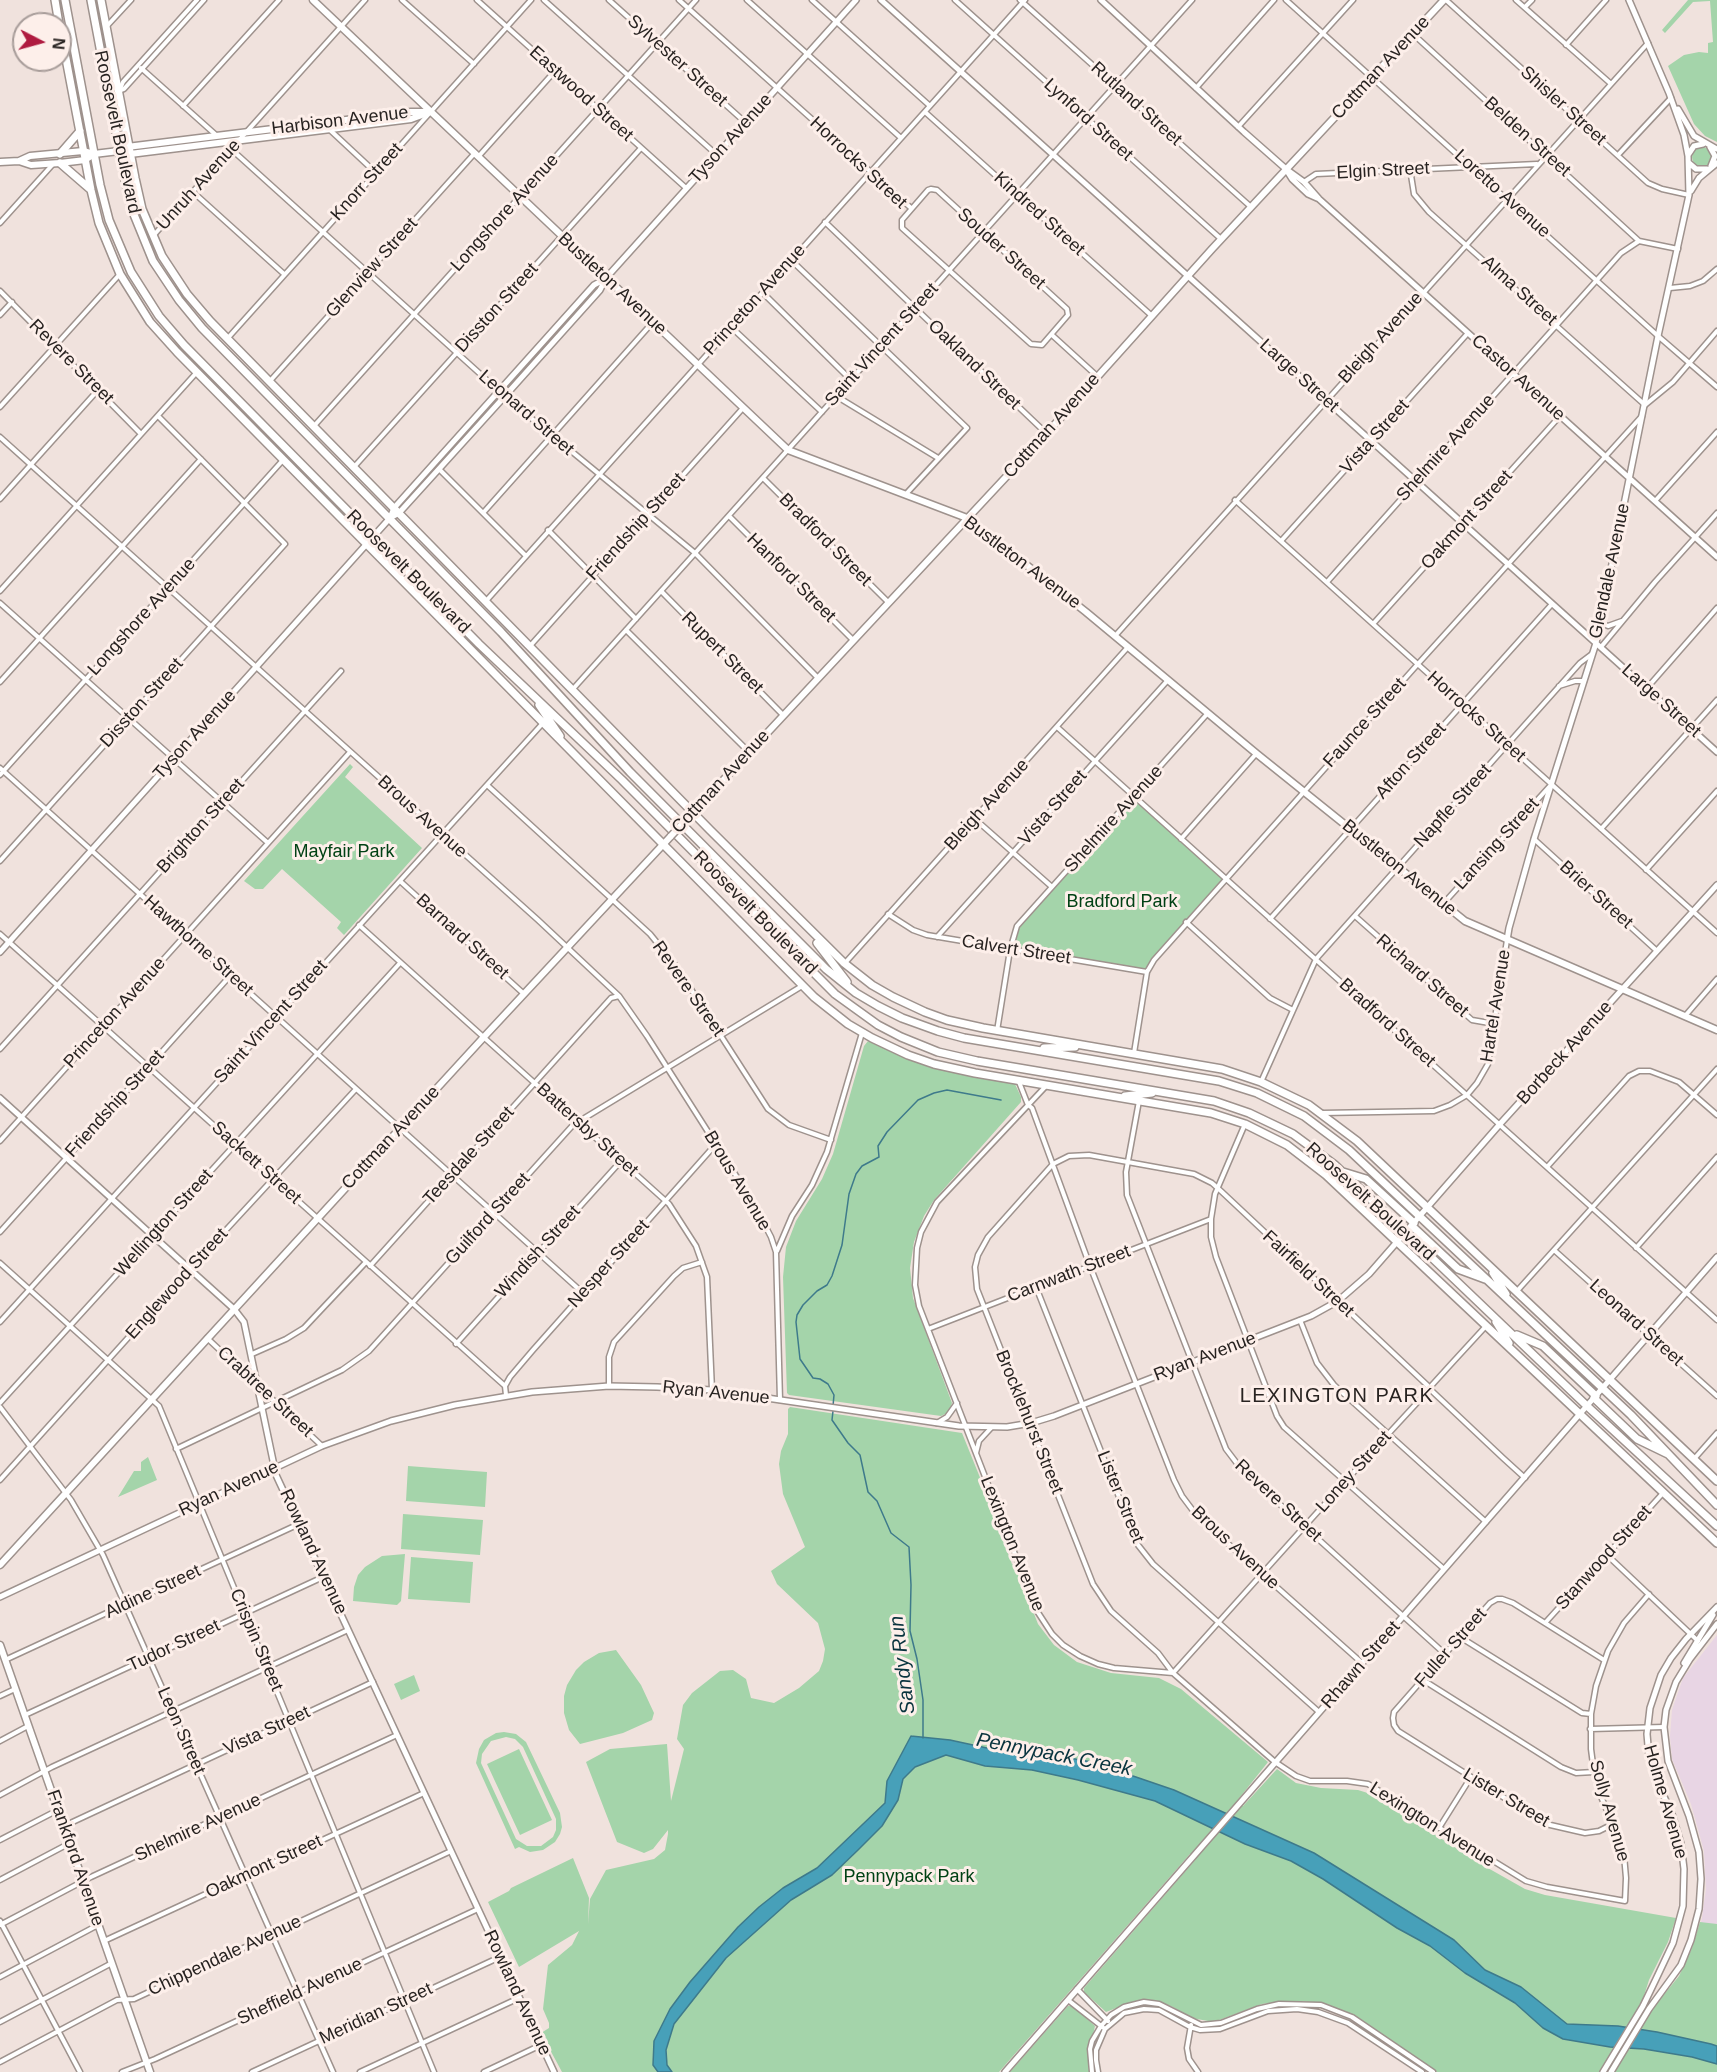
<!DOCTYPE html>
<style>
body{margin:0}
#map{position:relative;width:1717px;height:2072px;overflow:hidden;background:#f0e2dd;font-family:Arial,sans-serif}
canvas{display:block}
.north{position:absolute;left:12px;top:12px;width:60px;height:60px;box-sizing:border-box;background:#fdefea;border:2px solid #a89d9a;border-radius:50%;rotate:96deg;font-size:16px;font-weight:700;line-height:24px;text-align:center;color:#282321}
.north::after{content:'';display:block;margin:auto;width:21px;height:27px;background:#af1b40;clip-path:polygon(50% 0,100% 100%,50% 72%,0 100%)}
</style>
<div id="map">
<canvas width="1717" height="2072"></canvas>
<div class="north">N</div>
</div>
<script>
const context = document.querySelector('canvas').getContext('2d');
context.lineJoin = 'round';
function fillPath(path, color) {
  context.fillStyle = color;
  context.fill(path, 'evenodd');
}
function toPath(rows) {
  const path = new Path2D();
  for (const r of rows) {
    if (r.length === 3) {
      path.moveTo(r[0] + r[2], r[1]);
      path.arc(r[0], r[1], r[2], 0, 2 * Math.PI);
      continue;
    }
    path.moveTo(r[0], r[1]);
    for (let i = 2; i < r.length; i += 2) path.lineTo(r[i], r[i + 1]);
  }
  return path;
}
function stroke(path, color, width, dash) {
  context.strokeStyle = color;
  context.lineWidth = width;
  context.lineCap = dash ? 'butt' : 'round';
  context.setLineDash(dash || []);
  context.stroke(path);
}
function drawText(font, color, halo, rows, align = 'center') {
  context.font = font + ' Arial,sans-serif';
  context.lineWidth = 6;
  context.setLineDash([]);
  context.textBaseline = 'middle';
  context.strokeStyle = halo;
  context.fillStyle = color;
  for (const [text, x, y, turn = 0] of rows) {
    context.save();
    context.translate(x, y);
    context.rotate((+turn || 0) * Math.PI / 180);
    context.textAlign = isNaN(turn) ? turn : align;
    if (halo) context.strokeText(text, 0, 0);
    context.fillText(text, 0, 0);
    context.restore();
  }
}
const medical = toPath([
 [1717,1635,1717,1946,1697,1940,1702,1918,1706,1889,1704,1851,1691,1804,1672,1759,1670,1736,1672,1710,1683,1678]
]);
const green = toPath([
 [1688,0,1717,0,1717,142,1705,136,1694,124,1668,66,1684,55,1699,52,1708,53,1708,43,1713,42,1710,1,1693,2,1665,33,1662,30],
 [1702,157,10],
 [350,764,353,767,345,777,422,848,344,935,337,928,341,922,282,869,263,889,255,889,244,881],
 [1135,797,1226,878,1154,960,1147,972,1010,950,1017,926],
 [868,1041,901,1056,945,1071,1015,1084,1021,1097,1021,1102,934,1200,924,1216,914,1242,910,1268,913,1298,952,1403,949,1412,941,1416,789,1395,787,1393,783,1277,786,1247,796,1221,822,1179,833,1154,864,1046],
 [790,1407,962,1433,1002,1532,1000,1532,1012,1564,1015,1565,1038,1624,1054,1645,1077,1662,1111,1673,1159,1678,1181,1689,1268,1762,1237,1801,1243,1806,1277,1769,1296,1783,1321,1788,1358,1790,1374,1795,1479,1863,1525,1889,1545,1895,1676,1918,1668,1942,1649,1980,1643,1999,1653,2008,1679,1976,1692,1948,1700,1922,1717,1924,1717,2072,1609,2072,1604,2066,1600,2072,1437,2072,1347,2012,1326,2005,1302,2001,1284,2001,1262,2004,1214,2022,1191,2018,1173,2007,1155,2000,1132,2002,1106,2012,1084,1992,1084,1988,1196,1859,1190,1854,999,2072,562,2072,541,2033,549,2028,549,2023,543,2009,548,1965,572,1945,579,1931,519,1967,488,1902,509,1891,511,1888,573,1858,589,1898,588,1924,590,1899,606,1870,654,1859,665,1850,668,1834,668,1830,653,1849,644,1853,617,1842,586,1762,610,1749,667,1744,671,1801,684,1749,677,1739,683,1705,692,1693,720,1671,733,1670,746,1679,751,1698,774,1703,799,1688,819,1671,823,1661,825,1649,818,1623,777,1584,771,1571,805,1547,783,1494,779,1464,781,1451,788,1434,788,1409],
 [148,1457,157,1480,118,1497,134,1471,141,1471,141,1462],
 [408,1466,487,1472,485,1507,406,1501],
 [403,1514,483,1520,480,1555,401,1549],
 [405,1554,401,1601,397,1605,353,1601,354,1587,358,1575,365,1567,382,1556],
 [411,1557,473,1562,470,1603,408,1599],
 [616,1650,641,1685,654,1713,652,1720,623,1733,580,1744,569,1730,564,1713,564,1696,567,1685,576,1670,584,1662,599,1653],
 [414,1675,420,1691,401,1700,394,1684],
 [504,1732,516,1734,526,1742,560,1813,562,1827,560,1834,555,1842,543,1850,530,1852,519,1847,515,1849,476,1763,479,1749,484,1740,496,1733],
 [506,1737,515,1739,523,1747,556,1819,556,1830,553,1837,541,1846,527,1846,516,1839,481,1763,482,1754,491,1741],
 [519,1749,552,1820,520,1835,487,1764],
 [1068,2006,1073,2006,1095,2026,1088,2058,1089,2072,1010,2072]
]);
const water = toPath([
 [911,1736,950,1740,996,1750,1075,1759,1114,1766,1133,1776,1174,1790,1314,1853,1454,1940,1485,1970,1521,1987,1567,2024,1618,2026,1657,2032,1711,2044,1717,2046,1717,2064,1692,2057,1644,2049,1610,2047,1563,2039,1543,2028,1515,2003,1465,1973,1430,1946,1397,1928,1323,1879,1291,1861,1245,1844,1155,1801,1078,1780,1032,1770,985,1766,946,1755,915,1767,903,1779,898,1800,882,1826,858,1850,832,1875,791,1900,726,1958,674,2024,666,2050,667,2065,672,2072,658,2072,653,2065,654,2041,670,2009,690,1982,738,1927,759,1907,783,1888,817,1868,885,1803,887,1781,911,1736]
]);
const stream = toPath([
 [833,1406,834,1395,828,1384,820,1379,813,1378,800,1359,796,1322,797,1315,803,1305,817,1291,827,1285,832,1276,842,1245,849,1194,856,1174,862,1166,879,1157,878,1146,887,1132,918,1100,934,1093,947,1090,1001,1100],
 [833,1411,832,1420,848,1443,860,1455,868,1492,877,1501,891,1533,909,1547,911,1585,910,1631,917,1659,923,1700,923,1738]
]);
const street = toPath([
 [402,0,474,64],
 [477,0,686,188],
 [544,0,717,155],
 [609,0,746,123],
 [679,0,911,208],
 [747,0,901,138],
 [812,0,930,106],
 [955,0,1221,239],
 [1020,0,1251,207],
 [1286,0,1658,336,1717,387],
 [1446,0,1648,183,1662,189,1689,195],
 [1516,0,1610,83],
 [1525,7,1532,0],
 [107,26,131,0],
 [1413,34,1639,241],
 [1566,45,1606,0],
 [141,68,216,135],
 [1196,88,1274,0],
 [119,91,124,89,204,0],
 [119,91,123,82,197,0],
 [183,106,279,0],
 [925,112,1152,316],
 [1238,127,1353,0],
 [330,130,375,172],
 [231,149,508,399,695,553,818,678],
 [1618,155,1671,98],
 [478,157,555,71],
 [1410,169,1414,194,1429,212,1645,405,1673,382,1717,331],
 [1304,182,1316,174,1537,164],
 [931,189,937,190,1067,309,1068,315,1042,345,1031,344,902,228,902,220,928,190,931,189],
 [193,192,284,274],
 [825,222,1046,433],
 [0,223,54,163],
 [153,236,365,0],
 [791,260,967,428,906,494],
 [1670,288,1690,286,1703,281,1717,269],
 [0,291,141,434],
 [763,293,851,380],
 [0,315,12,302],
 [731,327,822,412],
 [1052,335,1097,376],
 [227,339,531,0],
 [270,381,474,154],
 [836,396,938,458],
 [0,407,120,274],
 [314,426,696,0],
 [0,437,538,920,619,996,647,1036,754,1204,771,1237,776,1252,780,1400],
 [354,467,641,148],
 [439,469,526,556],
 [763,478,888,602],
 [0,499,98,390],
 [1235,500,1717,933],
 [1655,501,1717,432],
 [483,513,653,322],
 [729,516,853,640],
 [548,530,636,619],
 [1281,541,1468,333],
 [1327,582,1621,253,1639,241,1678,249],
 [0,591,197,372],
 [661,591,783,715],
 [486,601,1025,0],
 [0,603,268,843],
 [1600,623,1608,626,1622,621],
 [1373,624,1560,416],
 [626,630,749,752],
 [1115,636,1648,43],
 [530,646,743,408],
 [1601,647,1655,582,1717,513],
 [0,682,201,459],
 [1559,686,1575,681,1584,681],
 [1647,688,1717,608],
 [573,689,1192,0],
 [1057,727,1717,1320],
 [0,768,583,1293],
 [0,775,283,460],
 [487,785,650,934,676,966,768,1109,789,1125,831,1140],
 [975,819,1052,887],
 [1601,829,1717,700],
 [1181,839,1256,754],
 [1534,839,1657,951],
 [0,861,285,544,158,416],
 [1646,870,1717,791],
 [400,881,524,994],
 [1443,904,1549,787],
 [888,914,913,930,927,935,1147,972],
 [1355,916,1472,1020,1495,1024],
 [1270,919,1552,604],
 [1186,922,1270,998,1293,1010],
 [359,925,669,1204,696,1246,707,1277,712,1390],
 [0,934,505,1386,506,1395],
 [937,937,1168,680],
 [845,963,1128,647],
 [1685,1016,1717,979],
 [997,1031,1010,950,1017,926,1208,713],
 [0,1049,341,671],
 [1134,1053,1147,972,1154,960,1417,665,1642,416],
 [1019,1082,1028,1105,1032,1108,1090,1266,1174,1480,1182,1496,1197,1516,1362,1663],
 [1261,1082,1316,959,1580,663,1592,654],
 [1046,1086,937,1202,921,1232,917,1248,915,1285,919,1306,1037,1611,1052,1634,1063,1645,1080,1656,1098,1664,1114,1668,1173,1673,1275,1762,1296,1776,1310,1781,1347,1781,1368,1784,1526,1881,1547,1887,1625,1901,1626,1878,1624,1855,1617,1833,1602,1799,1594,1772,1591,1749,1591,1714,1596,1686,1608,1651,1624,1623,1649,1594],
 [1139,1101,1126,1172,1127,1195,1226,1449,1242,1470,1445,1654],
 [1322,1113,1434,1111,1450,1105,1467,1095,1477,1083,1488,1064,1507,940],
 [1245,1124,1215,1194,1211,1219,1211,1237,1216,1257,1277,1416,1284,1427,1444,1569],
 [0,1141,350,752],
 [1547,1167,1629,1076,1639,1071,1650,1071,1679,1082,1717,1115],
 [0,1232,230,976],
 [1636,1248,1717,1157],
 [1554,1250,1717,1396],
 [777,1251,792,1216,812,1185,827,1152,862,1033],
 [0,1263,159,1406,434,2072],
 [370,1266,611,998,619,996],
 [1036,1287,1138,1545,1153,1564,1319,1712],
 [1517,1291,1717,1069],
 [1300,1320,1317,1363,1334,1385,1486,1522],
 [0,1322,543,723],
 [1486,1326,1452,1363,1432,1385,1430,1388,1427,1392,1391,1431,1304,1527,1173,1673,1158,1653,1111,1611,1093,1584,977,1289,975,1267,978,1255,988,1237,1053,1164,1069,1156,1089,1155,1194,1174,1212,1183,1222,1192,1338,1301,1426,1384,1430,1388,1433,1392,1503,1458,1525,1478],
 [928,1329,1211,1219],
 [207,1338,322,1446],
 [456,1344,621,1161],
 [252,1354,286,1339,304,1328,366,1262],
 [505,1386,510,1377,533,1350,716,1144],
 [609,1386,609,1357,614,1342,674,1276,683,1268,702,1262],
 [0,1403,400,963],
 [0,1407,71,1500,103,1555,333,2072],
 [937,1423,947,1417,957,1403],
 [176,1449,342,1370,369,1351,573,1125,802,986],
 [976,1453,979,1441,991,1428],
 [1694,1459,1717,1433],
 [0,1480,190,1269,356,1089],
 [1607,1555,1698,1641],
 [1545,1623,1663,1493],
 [1460,1637,1582,1713,1591,1714],
 [5,1660,299,1524],
 [1604,1660,1513,1603,1502,1599,1497,1599,1490,1603,1445,1654,1394,1712,1393,1718,1394,1725,1398,1731,1546,1824,1585,1833,1599,1831,1613,1824],
 [1423,1680,1561,1767,1576,1773,1594,1772],
 [0,1696,15,1689],
 [25,1715,323,1577],
 [1590,1729,1664,1727],
 [0,1741,28,1726],
 [0,1795,52,1767,348,1630],
 [64,1826,373,1682],
 [1439,1828,1471,1777],
 [0,1840,58,1810],
 [0,1880,70,1843],
 [0,1921,80,2072],
 [0,1925,91,1877,397,1735],
 [104,1941,424,1793],
 [0,1977,98,1925],
 [1077,1989,1108,2021],
 [1068,2000,1105,2029],
 [0,2022,112,1963],
 [1191,2025,1187,2048,1189,2059,1198,2072],
 [0,2062,117,2000,134,1999,451,1851],
 [122,2072,155,2059,478,1909],
 [252,2072,500,1957],
 [360,2072,519,1998],
 [484,2072,541,2045],
 [1092,2072,1090,2049,1092,2041,1101,2026,1111,2015,1124,2007,1144,2002,1159,2004,1201,2025,1221,2023,1257,2009,1279,2004,1321,2005,1352,2017,1433,2072],
 [1098,2072,1096,2060,1096,2050,1105,2029,1124,2013,1144,2009,1159,2010,1190,2027,1200,2030,1220,2029,1268,2011,1297,2009,1318,2012,1348,2023,1422,2072]
]);
const secondary = toPath([
 [881,0,1717,752],
 [1101,0,1244,132,1286,169,1304,182,1319,199,1717,557],
 [1678,109,1694,136,1717,149],
 [1710,147,1715,156,1711,166],
 [1688,155,1694,146,1703,144],
 [1689,163,1696,169,1707,169],
 [1287,171,1292,179,1308,194,1317,198],
 [1691,191,1699,178,1717,163],
 [390,518,394,508,594,285,605,279],
 [1507,940,1509,928,1534,839,1596,643,1658,336,1689,195,1688,156,1684,135,1669,93,1629,0],
 [0,952,390,518,399,513,505,396,600,290,606,278,856,0],
 [0,1098,234,1309,244,1322,276,1475,554,2072],
 [0,1597,322,1446,391,1421,455,1405,532,1392,609,1386,657,1387,712,1390,959,1426,1007,1427,1031,1423,1054,1416,1311,1316,1338,1301,1369,1274,1500,1124,1717,885],
 [1684,1663,1713,1615],
 [1005,2072,1717,1257],
 [1603,2072,1643,2006,1656,1979,1673,1943,1683,1906,1684,1869,1681,1844,1672,1814,1655,1777,1649,1757,1647,1734,1650,1708,1661,1675,1671,1658,1686,1639,1717,1607],
 [1611,2072,1649,2009,1681,1965,1691,1940,1699,1909,1701,1879,1699,1852,1689,1816,1668,1761,1664,1727,1666,1710,1676,1682,1690,1659,1717,1624]
]);
const primary = toPath([
 [313,0,788,450,967,518,1086,612,1257,754,1465,921,1717,1030],
 [127,147,411,112,426,112],
 [19,161,31,165,60,163,85,160,94,154],
 [0,162,19,161,30,156,83,151,94,154,119,151,130,154,411,119,430,112],
 [686,820,1047,433,1212,249,1444,0],
 [0,1565,483,1038,671,836],
 [0,1645,150,2072]
]);
const highway = toPath([
 [55,0,59,24],
 [65,0,100,185,109,220,131,272,159,316,184,345,479,644,622,780,835,994,878,1025,901,1037,938,1052,977,1061,1214,1101,1249,1113,1293,1134,1335,1165,1587,1406,1717,1526],
 [91,0,125,180,133,212,153,261,179,300,202,328,501,632,630,772,826,969,856,993,878,1006,902,1018,938,1031,964,1038,1219,1081,1257,1093,1304,1116,1349,1150,1631,1415,1717,1505],
 [101,0,135,178,142,209,162,256,187,294,210,321,710,830,844,963,872,985,893,997,925,1012,947,1020,983,1028,1222,1069,1261,1082,1309,1105,1357,1141,1717,1481],
 [60,27,91,190,99,223,120,274,150,322,177,352,814,997,848,1024,872,1038,908,1055,934,1064,975,1073,1211,1113,1245,1124,1287,1145,1326,1175,1717,1543],
 [60,154,80,131],
 [60,163,90,189],
 [539,705,560,736],
 [817,943,847,982],
 [1044,1048,1075,1047],
 [1125,1096,1152,1093],
 [1343,1172,1366,1179,1414,1223],
 [1412,1226,1458,1269,1485,1279],
 [1493,1273,1506,1294],
 [1496,1322,1509,1343],
 [1517,1335,1543,1346,1596,1396],
 [1594,1398,1637,1439,1668,1454]
]);
const primaryBridge = toPath([
 [671,836,686,820]
]);
const streetNames = [
 ["Sylvester Street",677,61,42],
 ["Cottman Avenue",1381,68,-47],
 ["Eastwood Street",581,94,42],
 ["Rutland Street",1136,104,42],
 ["Shisler Street",1563,106,42],
 ["Lynford Street",1088,120,42],
 ["Harbison Avenue",340,121,-7],
 ["Roosevelt Boulevard",117,132,78],
 ["Belden Street",1527,137,42],
 ["Tyson Avenue",731,139,-48],
 ["Horrocks Street",858,163,43],
 ["Elgin Street",1383,171,-3],
 ["Knorr Street",367,182,-48],
 ["Unruh Avenue",199,185,-48],
 ["Loretto Avenue",1502,194,42],
 ["Longshore Avenue",505,213,-48],
 ["Kindred Street",1039,214,42],
 ["Souder Street",1001,249,42],
 ["Glenview Street",372,268,-48],
 ["Bustleton Avenue",612,284,43],
 ["Alma Street",1519,291,42],
 ["Princeton Avenue",755,300,-48],
 ["Disston Street",497,308,-48],
 ["Bleigh Avenue",1381,338,-48],
 ["Saint Vincent Street",882,345,-48],
 ["Revere Street",71,362,45],
 ["Oakland Street",974,365,44],
 ["Large Street",1299,376,42],
 ["Castor Avenue",1518,378,42],
 ["Leonard Street",526,413,41],
 ["Cottman Avenue",1052,426,-48],
 ["Vista Street",1375,437,-48],
 ["Shelmire Avenue",1446,448,-48],
 ["Oakmont Street",1467,520,-48],
 ["Friendship Street",636,527,-48],
 ["Bradford Street",825,540,45],
 ["Bustleton Avenue",1022,563,37],
 ["Glendale Avenue",1610,571,-78],
 ["Roosevelt Boulevard",408,572,45],
 ["Hanford Street",791,578,45],
 ["Longshore Avenue",142,617,-48],
 ["Rupert Street",722,653,45],
 ["Large Street",1661,701,42],
 ["Disston Street",142,703,-48],
 ["Horrocks Street",1476,717,42],
 ["Faunce Street",1365,723,-48],
 ["Tyson Avenue",195,735,-48],
 ["Afton Street",1411,761,-48],
 ["Cottman Avenue",721,782,-47],
 ["Bleigh Avenue",987,805,-48],
 ["Napfle Street",1453,806,-48],
 ["Vista Street",1053,808,-49],
 ["Brous Avenue",422,817,42],
 ["Shelmire Avenue",1114,819,-48],
 ["Brighton Street",201,826,-48],
 ["Lansing Street",1497,844,-48],
 ["Bustleton Avenue",1399,868,39],
 ["Brier Street",1596,895,42],
 ["Roosevelt Boulevard",755,913,45],
 ["Barnard Street",462,937,42],
 ["Hawthorne Street",198,946,42],
 ["Calvert Street",1016,950,9],
 ["Richard Street",1422,976,41],
 ["Revere Street",688,989,55],
 ["Hartel Avenue",1496,1006,-81],
 ["Princeton Avenue",115,1013,-48],
 ["Saint Vincent Street",271,1022,-48],
 ["Bradford Street",1387,1023,42],
 ["Borbeck Avenue",1565,1053,-48],
 ["Friendship Street",115,1104,-48],
 ["Battersby Street",587,1130,42],
 ["Cottman Avenue",391,1138,-47],
 ["Teesdale Street",469,1156,-48],
 ["Sackett Street",256,1163,42],
 ["Brous Avenue",737,1181,59],
 ["Roosevelt Boulevard",1370,1202,42],
 ["Guilford Street",488,1219,-48],
 ["Wellington Street",164,1223,-48],
 ["Windish Street",538,1252,-48],
 ["Nesper Street",609,1264,-48],
 ["Carnwath Street",1069,1274,-21],
 ["Fairfield Street",1308,1274,43],
 ["Englewood Street",177,1284,-48],
 ["Leonard Street",1636,1323,42],
 ["Ryan Avenue",1205,1357,-21],
 ["Crabtree Street",265,1392,43],
 ["Ryan Avenue",716,1393,6],
 ["Brocklehurst Street",1029,1422,68],
 ["Loney Street",1354,1472,-48],
 ["Ryan Avenue",229,1489,-25],
 ["Lister Street",1120,1497,68],
 ["Revere Street",1278,1501,43],
 ["Lexington Avenue",1012,1544,68],
 ["Brous Avenue",1235,1548,43],
 ["Rowland Avenue",313,1552,65],
 ["Stanwood Street",1604,1558,-48],
 ["Aldine Street",153,1592,-25],
 ["Crispin Street",256,1640,67],
 ["Tudor Street",174,1646,-25],
 ["Fuller Street",1451,1648,-49],
 ["Rhawn Street",1361,1665,-49],
 ["Leon Street",181,1731,66],
 ["Vista Street",267,1731,-25],
 ["Lister Street",1506,1798,31],
 ["Holme Avenue",1665,1802,74],
 ["Solly Avenue",1609,1811,74],
 ["Lexington Avenue",1432,1825,32],
 ["Shelmire Avenue",198,1828,-25],
 ["Frankford Avenue",75,1858,71],
 ["Oakmont Street",264,1867,-25],
 ["Chippendale Avenue",225,1956,-25],
 ["Sheffield Avenue",300,1992,-25],
 ["Rowland Avenue",517,1993,65],
 ["Meridian Street",376,2014,-25]
];
const parkNames = [
 ["Mayfair Park",344,852],
 ["Bradford Park",1122,902],
 ["Pennypack Park",909,1877]
];
const neighbourhoodNames = [
 ["LEXINGTON PARK",1337,1396]
];
const waterNames = [
 ["Sandy Run",903,1665,-97],
 ["Pennypack Creek",1054,1755,11]
];
fillPath(medical, '#e8d5e4');
fillPath(green, '#a4d4aa');
fillPath(water, '#47a0b9');
stroke(water, '#3e7a8b', 1.5);
stroke(stream, '#3e7a8b', 1.5);
stroke(street, '#9e928d', 7);
stroke(secondary, '#9e928d', 8);
stroke(primary, '#9e928d', 9);
stroke(highway, '#9e928d', 10);
stroke(street, '#fff', 4);
stroke(secondary, '#fff', 5);
stroke(primary, '#fff', 6);
stroke(highway, '#fff', 7);
stroke(primaryBridge, '#9e928d', 9, []);
stroke(primaryBridge, '#fff', 6);
drawText('18px', '#282321', '#fdefea', streetNames);
drawText('18px', '#004114', '#fdefea', parkNames);
context.letterSpacing = '1.5px';
drawText('20px', '#282321', '#fdefea', neighbourhoodNames);
context.letterSpacing = '0px';
drawText('italic 20px', '#08333e', '#fdefea', waterNames);
</script>
